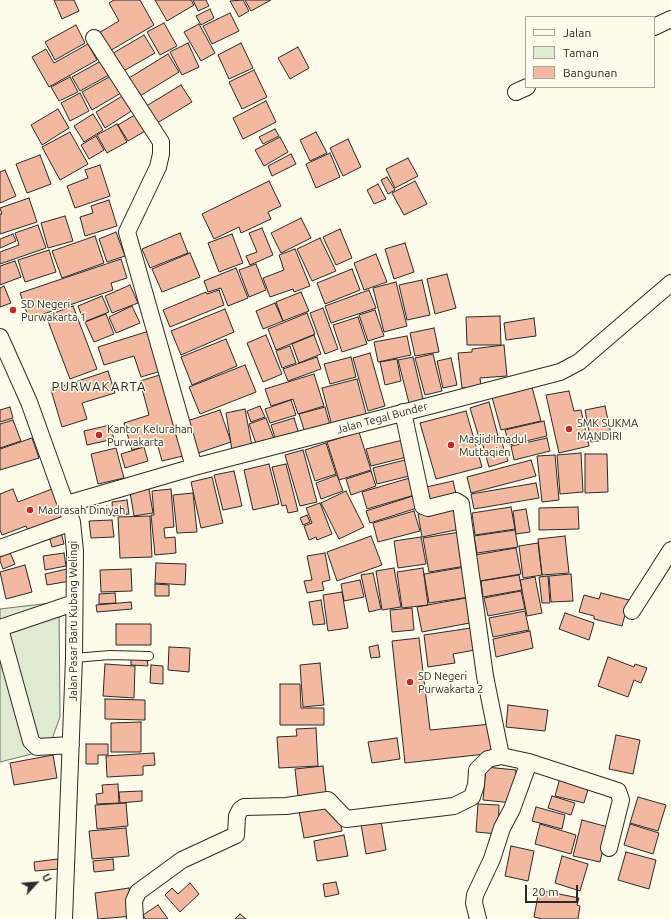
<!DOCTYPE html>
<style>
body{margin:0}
#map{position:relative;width:671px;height:919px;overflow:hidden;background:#fdfbea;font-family:Ubuntu,sans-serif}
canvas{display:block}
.legend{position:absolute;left:525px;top:16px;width:130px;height:72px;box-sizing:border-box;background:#fdfbea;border:1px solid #a9a89e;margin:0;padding:5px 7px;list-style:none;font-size:12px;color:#2b2b2b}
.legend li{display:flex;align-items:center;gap:8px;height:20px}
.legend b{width:20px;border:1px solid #a9a89e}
.north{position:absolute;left:16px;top:863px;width:40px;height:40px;-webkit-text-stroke:3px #fdfbea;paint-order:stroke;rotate:64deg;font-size:11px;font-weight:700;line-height:16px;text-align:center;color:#2b2b2b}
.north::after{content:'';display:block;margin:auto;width:14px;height:18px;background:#2b2b2b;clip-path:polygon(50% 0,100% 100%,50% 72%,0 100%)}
.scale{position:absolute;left:525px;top:885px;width:53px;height:18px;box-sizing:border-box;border:2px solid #2b2b2b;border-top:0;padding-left:5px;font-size:12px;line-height:14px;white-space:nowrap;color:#2b2b2b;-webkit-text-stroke:3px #fdfbea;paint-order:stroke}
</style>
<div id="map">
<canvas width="671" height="919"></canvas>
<ul class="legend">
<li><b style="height:5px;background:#fdfbea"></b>Jalan</li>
<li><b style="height:11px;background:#deebd1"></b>Taman</li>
<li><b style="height:11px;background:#f2b8a0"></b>Bangunan</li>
</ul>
<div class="north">U</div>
<div class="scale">20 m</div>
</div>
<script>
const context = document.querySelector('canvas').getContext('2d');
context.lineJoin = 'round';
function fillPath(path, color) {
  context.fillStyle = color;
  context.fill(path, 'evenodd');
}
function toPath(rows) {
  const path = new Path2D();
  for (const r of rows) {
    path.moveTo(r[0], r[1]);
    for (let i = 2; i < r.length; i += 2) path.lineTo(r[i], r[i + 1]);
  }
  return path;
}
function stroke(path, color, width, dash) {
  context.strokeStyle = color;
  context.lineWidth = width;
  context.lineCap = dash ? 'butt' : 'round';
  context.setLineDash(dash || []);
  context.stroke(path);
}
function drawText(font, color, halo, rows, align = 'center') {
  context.font = font + ' Ubuntu,sans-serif';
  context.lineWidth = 3;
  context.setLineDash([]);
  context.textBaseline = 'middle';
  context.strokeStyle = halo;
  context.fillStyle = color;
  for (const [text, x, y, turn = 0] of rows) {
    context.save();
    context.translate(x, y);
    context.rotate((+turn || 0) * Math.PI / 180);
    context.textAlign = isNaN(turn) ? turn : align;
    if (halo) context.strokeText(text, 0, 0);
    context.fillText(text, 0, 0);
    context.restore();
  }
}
const green = toPath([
 [59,602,60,717,48,750,0,762,0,609,59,602]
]);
const building = toPath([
 [54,0,74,0,79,11,62,19,54,0],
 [114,0,140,0,154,25,108,52,97,34,119,21,109,3,114,0],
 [155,0,191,0,194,5,167,21,155,0],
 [193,0,206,0,209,6,198,11,193,0],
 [243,0,249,11,239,17,230,1,243,0],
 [245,0,271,0,251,11,245,0],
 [210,9,214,18,201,25,196,16,210,9],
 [230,13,239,31,212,44,203,26,230,13],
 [164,23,177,46,160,55,147,32,164,23],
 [199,24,215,53,201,61,184,32,199,24],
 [76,25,85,43,55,60,45,42,76,25],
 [144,35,155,53,120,73,110,55,144,35],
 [188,43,199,67,182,75,170,52,188,43],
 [241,43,253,68,229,79,218,55,241,43],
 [88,44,97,60,49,87,32,57,46,49,54,63,88,44],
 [298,47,309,68,290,79,278,58,298,47],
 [168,54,179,72,140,96,129,78,168,54],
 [101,61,109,75,80,91,72,77,101,61],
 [254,70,267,97,242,109,229,82,254,70],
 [111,76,121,93,92,110,82,92,111,76],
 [70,77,78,92,59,101,51,87,70,77],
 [181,85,192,102,154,125,143,108,181,85],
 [80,93,89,111,70,121,61,103,80,93],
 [124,95,133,110,105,128,96,112,124,95],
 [266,101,276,122,243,139,233,118,266,101],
 [58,109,69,128,42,145,31,125,58,109],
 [138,113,147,130,128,141,118,125,138,113],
 [93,114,103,130,84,142,74,126,93,114],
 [117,124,127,142,107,153,97,135,117,124],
 [275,129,279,136,263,144,259,137,275,129],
 [70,132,88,164,60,180,42,147,70,132],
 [316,132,327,153,310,161,300,140,316,132],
 [96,136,104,150,89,159,81,145,96,136],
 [280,137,288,152,264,166,255,150,280,137],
 [348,139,361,167,343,176,330,148,348,139],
 [330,153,340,177,316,188,306,164,330,153],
 [291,154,296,164,272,176,268,166,291,154],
 [40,155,51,184,27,193,16,164,40,155],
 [408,158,418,176,395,188,386,169,408,158],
 [100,165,110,196,75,208,67,186,88,178,85,170,100,165],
 [5,170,16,196,0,203,0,172,5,170],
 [387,177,395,190,388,194,381,180,387,177],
 [269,181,281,206,268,212,271,219,241,233,239,227,214,239,202,214,269,181],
 [415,181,427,204,404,215,392,193,415,181],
 [378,184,386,199,374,204,367,190,378,184],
 [29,198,37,222,0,234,0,214,2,214,0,208,29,198],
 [109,200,117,226,85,236,80,217,93,213,91,206,109,200],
 [65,216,73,241,48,248,41,223,65,216],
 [301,218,311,238,281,253,271,233,301,218],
 [38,225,46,248,0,264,0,252,19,245,15,233,38,225],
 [262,228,273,255,250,265,246,256,257,252,249,233,262,228],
 [340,229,352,258,336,265,323,237,340,229],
 [116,232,125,256,107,262,99,239,116,232],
 [180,233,188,253,150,268,142,249,180,233],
 [13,234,16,241,0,248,0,239,13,234],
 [232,234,243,263,219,272,208,243,232,234],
 [95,236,104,263,62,278,52,251,95,236],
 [320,238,336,271,312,281,297,249,320,238],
 [405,243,414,272,394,279,385,249,405,243],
 [295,249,310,286,294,292,293,289,270,297,263,278,284,270,279,255,295,249],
 [49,250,56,272,25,282,18,260,49,250],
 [190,253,200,277,162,292,152,269,190,253],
 [376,254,387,282,364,290,354,263,376,254],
 [121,259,127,278,111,283,113,290,29,319,20,293,121,259],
 [15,261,21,277,0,285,0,266,15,261],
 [256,264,266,290,249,297,239,270,256,264],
 [236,268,248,298,228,306,221,288,208,292,204,281,236,268],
 [352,269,360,290,325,304,317,283,352,269],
 [447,274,456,308,435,314,427,279,447,274],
 [422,280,430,315,407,320,399,285,422,280],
 [396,282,407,326,384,332,373,288,396,282],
 [130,285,138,303,112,313,105,296,130,285],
 [4,286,11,303,0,307,0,288,4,286],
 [219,290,224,305,170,327,163,310,206,292,207,294,219,290],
 [369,290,376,308,331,323,325,306,369,290],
 [301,292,309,311,283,321,276,302,301,292],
 [102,296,109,312,84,322,78,306,102,296],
 [275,303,283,321,263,329,256,311,275,303],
 [73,306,97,369,70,379,46,316,73,306],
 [132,306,140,323,116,333,109,317,132,306],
 [323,308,338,349,325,354,310,313,323,308],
 [225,309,234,332,181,355,171,331,225,309],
 [375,310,384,336,368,341,359,315,375,310],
 [307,313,315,334,276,350,268,329,307,313],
 [106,314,114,334,94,342,85,322,106,314],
 [500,316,501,345,467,345,466,317,500,316],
 [358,317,367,344,342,352,333,325,358,317],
 [534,318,536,336,506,340,504,323,534,318],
 [434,328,439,352,415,356,410,333,434,328],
 [149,331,161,371,141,377,134,356,104,365,98,347,149,331],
 [266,335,282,374,263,382,247,343,266,335],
 [314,335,321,354,299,363,292,344,314,335],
 [407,336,411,355,378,362,374,342,407,336],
 [226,339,237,366,192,385,181,357,226,339],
 [504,345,507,376,480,378,481,387,462,388,458,353,472,352,472,349,504,345],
 [290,346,296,363,282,368,276,351,290,346],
 [370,353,385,406,368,411,353,358,370,353],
 [433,354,442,391,425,395,415,358,433,354],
 [317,357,321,369,288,381,283,369,317,357],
 [351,357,356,377,330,384,324,364,351,357],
 [413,357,423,399,409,403,398,360,413,357],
 [451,358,457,385,443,388,437,361,451,358],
 [397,359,401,381,385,385,380,362,397,359],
 [245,365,256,392,200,414,189,387,245,365],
 [108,371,115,393,82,403,87,419,62,427,51,390,108,371],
 [163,374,187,455,162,461,157,443,132,450,124,423,149,415,140,381,163,374],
 [314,374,324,406,298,414,293,399,271,406,265,389,314,374],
 [357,379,367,417,332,426,322,388,357,379],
 [532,387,541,421,501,430,492,397,532,387],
 [569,391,574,411,581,410,589,446,559,453,546,395,569,391],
 [291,400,296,415,270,423,265,409,291,400],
 [489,402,498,436,480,441,470,408,489,402],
 [260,406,265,417,251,422,247,411,260,406],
 [605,406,612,439,591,442,585,410,605,406],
 [10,407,13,418,0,422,0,410,10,407],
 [325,407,330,425,305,433,299,414,325,407],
 [245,409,252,446,232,450,226,413,245,409],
 [220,410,231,442,195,454,184,422,220,410],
 [466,411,482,467,436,479,420,423,466,411],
 [266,418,274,439,257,446,249,424,266,418],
 [294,418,299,434,276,441,271,425,294,418],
 [13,420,21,441,0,448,0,424,13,420],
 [544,421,547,436,509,445,505,430,544,421],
 [110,425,114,439,87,445,84,431,110,425],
 [359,432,371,470,339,480,327,442,359,432],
 [500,437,508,461,489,467,482,442,500,437],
 [32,438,39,458,0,470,0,449,32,438],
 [547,438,550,451,514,460,511,446,547,438],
 [403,440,407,457,371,466,366,449,403,440],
 [326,443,336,474,315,481,305,450,326,443],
 [144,447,148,461,125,468,121,454,144,447],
 [116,448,124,478,98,484,91,454,116,448],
 [303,450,317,502,300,506,285,455,303,450],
 [581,453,583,492,560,494,557,455,581,453],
 [585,454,607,454,608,492,585,493,585,454],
 [555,455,559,500,542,502,537,456,555,455],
 [405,460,409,476,377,484,373,468,405,460],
 [531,460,536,476,471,493,467,477,531,460],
 [269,464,279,504,253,510,244,470,269,464],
 [286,464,298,511,288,513,286,505,282,506,272,467,286,464],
 [234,471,242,506,223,510,214,475,234,471],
 [371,471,376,486,351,495,346,479,371,471],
 [337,475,343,491,321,499,316,483,337,475],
 [212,477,223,523,201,528,191,482,212,477],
 [413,477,418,494,367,509,362,492,413,477],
 [453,481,457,498,426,506,422,488,453,481],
 [536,483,539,498,474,509,471,494,536,483],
 [13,489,18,502,52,489,63,517,28,530,26,526,2,535,0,530,0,494,13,489],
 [149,489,153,513,134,516,130,492,149,489],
 [171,489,174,527,164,528,165,538,175,537,176,553,155,555,151,515,154,515,152,491,171,489],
 [346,491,364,527,339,539,321,503,346,491],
 [193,493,197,532,177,533,173,495,193,493],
 [413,496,417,508,370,523,366,511,413,496],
 [127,500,129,514,113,516,112,502,127,500],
 [320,503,332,534,317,540,316,537,309,540,304,526,312,523,306,508,320,503],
 [456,507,460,529,422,537,418,514,456,507],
 [511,507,515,529,475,535,472,513,511,507],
 [578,507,579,529,539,530,539,508,578,507],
 [526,509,530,532,516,534,513,511,526,509],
 [414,511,420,531,378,542,373,523,414,511],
 [307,515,310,522,303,525,300,518,307,515],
 [150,516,152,557,120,558,118,517,150,516],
 [112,520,114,537,91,538,89,521,112,520],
 [515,530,518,547,477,553,474,536,515,530],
 [61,532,64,544,52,547,49,536,61,532],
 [460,532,466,566,429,572,423,538,460,532],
 [371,536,382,565,337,581,327,552,371,536],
 [565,536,569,573,542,575,538,539,565,536],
 [421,537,426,564,398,568,394,541,421,537],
 [538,543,542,575,523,578,519,546,538,543],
 [8,548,15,564,3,569,0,561,0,551,8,548],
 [516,548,521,574,480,581,475,555,516,548],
 [64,553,66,566,45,570,43,556,64,553],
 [325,553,330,580,322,582,324,590,307,593,304,581,312,580,307,556,325,553],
 [156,563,186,564,185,585,155,583,156,563],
 [25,565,32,592,6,599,0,572,25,565],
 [465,567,470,597,429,603,424,574,465,567],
 [394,568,401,607,382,610,376,571,394,568],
 [423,568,428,605,402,608,397,572,423,568],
 [67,569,70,581,47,585,45,574,67,569],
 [131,569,132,591,101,592,100,570,131,569],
 [373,573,381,609,369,612,361,575,373,573],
 [571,574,573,601,551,602,549,576,571,574],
 [519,575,522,590,483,597,481,581,519,575],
 [548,576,550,603,542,603,539,577,548,576],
 [535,577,542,613,527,616,520,580,535,577],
 [360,580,364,597,344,601,341,584,360,580],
 [155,584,169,585,169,596,155,596,155,584],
 [521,591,525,609,488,616,484,598,521,591],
 [342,592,348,628,328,631,323,595,342,592],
 [115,593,116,603,99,604,99,594,115,593],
 [601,593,629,600,622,626,594,619,594,616,579,612,584,595,599,599,601,593],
 [471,597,475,622,422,632,417,607,471,597],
 [321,600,325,624,313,625,309,602,321,600],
 [131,602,132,609,97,612,96,605,131,602],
 [412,608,414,630,392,632,390,610,412,608],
 [525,611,529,630,493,637,489,618,525,611],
 [565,613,594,623,589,640,559,629,565,613],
 [116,624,151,624,151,645,116,645,116,624],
 [471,628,475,650,453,654,455,663,428,667,424,635,471,628],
 [530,631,533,648,496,657,493,639,530,631],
 [419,638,430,730,491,724,494,753,405,763,392,641,419,638],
 [378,645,380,657,371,658,369,647,378,645],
 [169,647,190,648,189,672,168,670,169,647],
 [608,657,634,667,635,664,647,668,641,683,634,680,628,697,598,686,608,657],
 [131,658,147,658,148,666,131,665,131,658],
 [320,663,324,705,303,707,300,665,320,663],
 [105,664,135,666,134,698,103,696,105,664],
 [151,665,163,666,163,684,150,683,151,665],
 [280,684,300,684,301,708,324,708,324,725,280,725,280,684],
 [105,699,145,700,145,720,105,719,105,699],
 [508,705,548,710,545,731,506,727,508,705],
 [141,722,141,752,111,752,111,723,141,722],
 [316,728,318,766,279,768,277,737,297,736,296,729,316,728],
 [616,735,640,740,633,774,609,769,616,735],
 [397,738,400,759,372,763,368,742,397,738],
 [86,744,108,744,108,755,98,755,98,764,86,764,86,744],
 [154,753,155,765,143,766,143,775,107,777,106,756,154,753],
 [53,755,57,778,14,785,10,763,53,755],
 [323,766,326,793,298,796,295,769,323,766],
 [486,767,516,770,513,803,483,800,486,767],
 [560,778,589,786,584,803,555,796,560,778],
 [118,784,119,803,97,804,96,794,103,793,102,785,118,784],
 [142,791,142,801,120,803,119,792,142,791],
 [552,796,575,803,571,815,548,808,552,796],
 [638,797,666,805,658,831,630,823,638,797],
 [126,803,128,826,97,829,95,805,126,803],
 [478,804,499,805,498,834,476,832,478,804],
 [329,805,339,812,342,831,304,838,299,811,329,805],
 [536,807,565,815,562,829,532,821,536,807],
 [582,820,608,827,600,862,573,856,582,820],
 [381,821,386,850,366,854,361,824,381,821],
 [540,824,576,835,571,854,535,844,540,824],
 [630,824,659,833,653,854,624,845,630,824],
 [126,828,129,856,92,859,89,831,126,828],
 [344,835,348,856,317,861,314,841,344,835],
 [511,846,534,851,528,881,505,876,511,846],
 [626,852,656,860,649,889,618,880,626,852],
 [562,856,588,864,580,891,555,883,562,856],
 [58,859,59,869,35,871,34,862,58,859],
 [113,859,114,870,94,872,93,861,113,859],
 [336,882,339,894,325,897,323,884,336,882],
 [190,883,199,894,180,912,165,895,172,888,178,894,190,883],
 [129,888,133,916,98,919,95,893,129,888],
 [539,890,579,898,577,905,580,906,578,919,542,919,534,917,539,890],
 [158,905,168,919,145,919,143,915,158,905],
 [240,914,246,919,235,919,240,914]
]);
const service = toPath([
 [74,658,110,655,149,656]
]);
const minor = toPath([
 [654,27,671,19],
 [94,38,161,142,161,154,158,167,127,232,194,467],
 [516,92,527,87],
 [0,337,29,402,72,522,75,551,74,658,64,919],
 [403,412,423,506,428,508,456,501,461,504,485,676,501,756],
 [67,504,194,467,560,372,579,362,671,283],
 [0,548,72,522],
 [632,611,671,550],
 [0,628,74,603],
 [0,629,31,741,37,747,71,745],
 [135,919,134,901,138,892,182,860,236,835,237,816,240,810,244,807,286,806,328,800,346,819,454,806,472,797,476,785,477,770,488,759,501,756,529,762,618,791,621,800,609,848],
 [478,919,474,903,475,895,492,859,502,828,512,809,529,762]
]);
const markers = [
 [13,310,4,"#c62828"],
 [569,429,4,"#c62828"],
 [99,435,4,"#c62828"],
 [451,445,4,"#c62828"],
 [30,510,4,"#c62828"],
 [410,682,4,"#c62828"]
];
const poiNames = [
 ["SD Negeri",21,304],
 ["Purwakarta 1",21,317],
 ["SMK SUKMA",577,423],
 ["MANDIRI",577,436],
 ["Kantor Kelurahan",107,429],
 ["Purwakarta",107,442],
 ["Masjid Imadul",459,439],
 ["Muttaqien",459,452],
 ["Madrasah Diniyah",38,510],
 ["SD Negeri",418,676],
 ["Purwakarta 2",418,689]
];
const streetNames = [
 ["Jalan Tegal Bunder",382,418,-15],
 ["Jalan Pasar Baru Kubang Welingi",73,621,-90]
];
const quarterNames = [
 ["PURWAKARTA",99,387]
];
fillPath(green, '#deebd1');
stroke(green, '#74746e', 1);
fillPath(building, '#f2b8a0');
stroke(building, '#2b2b2b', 1);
stroke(service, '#2b2b2b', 10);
stroke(minor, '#2b2b2b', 18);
stroke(service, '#fdfbea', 8);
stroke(minor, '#fdfbea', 16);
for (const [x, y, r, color] of markers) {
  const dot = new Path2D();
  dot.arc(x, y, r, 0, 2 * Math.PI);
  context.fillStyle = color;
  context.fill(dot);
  stroke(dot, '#fdfbea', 1.5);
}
drawText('11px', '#2b2b2b', '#fdfbea', poiNames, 'left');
drawText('11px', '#2b2b2b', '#fdfbea', streetNames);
context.letterSpacing = '1px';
drawText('13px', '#2b2b2b', '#fdfbea', quarterNames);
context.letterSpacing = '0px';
</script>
